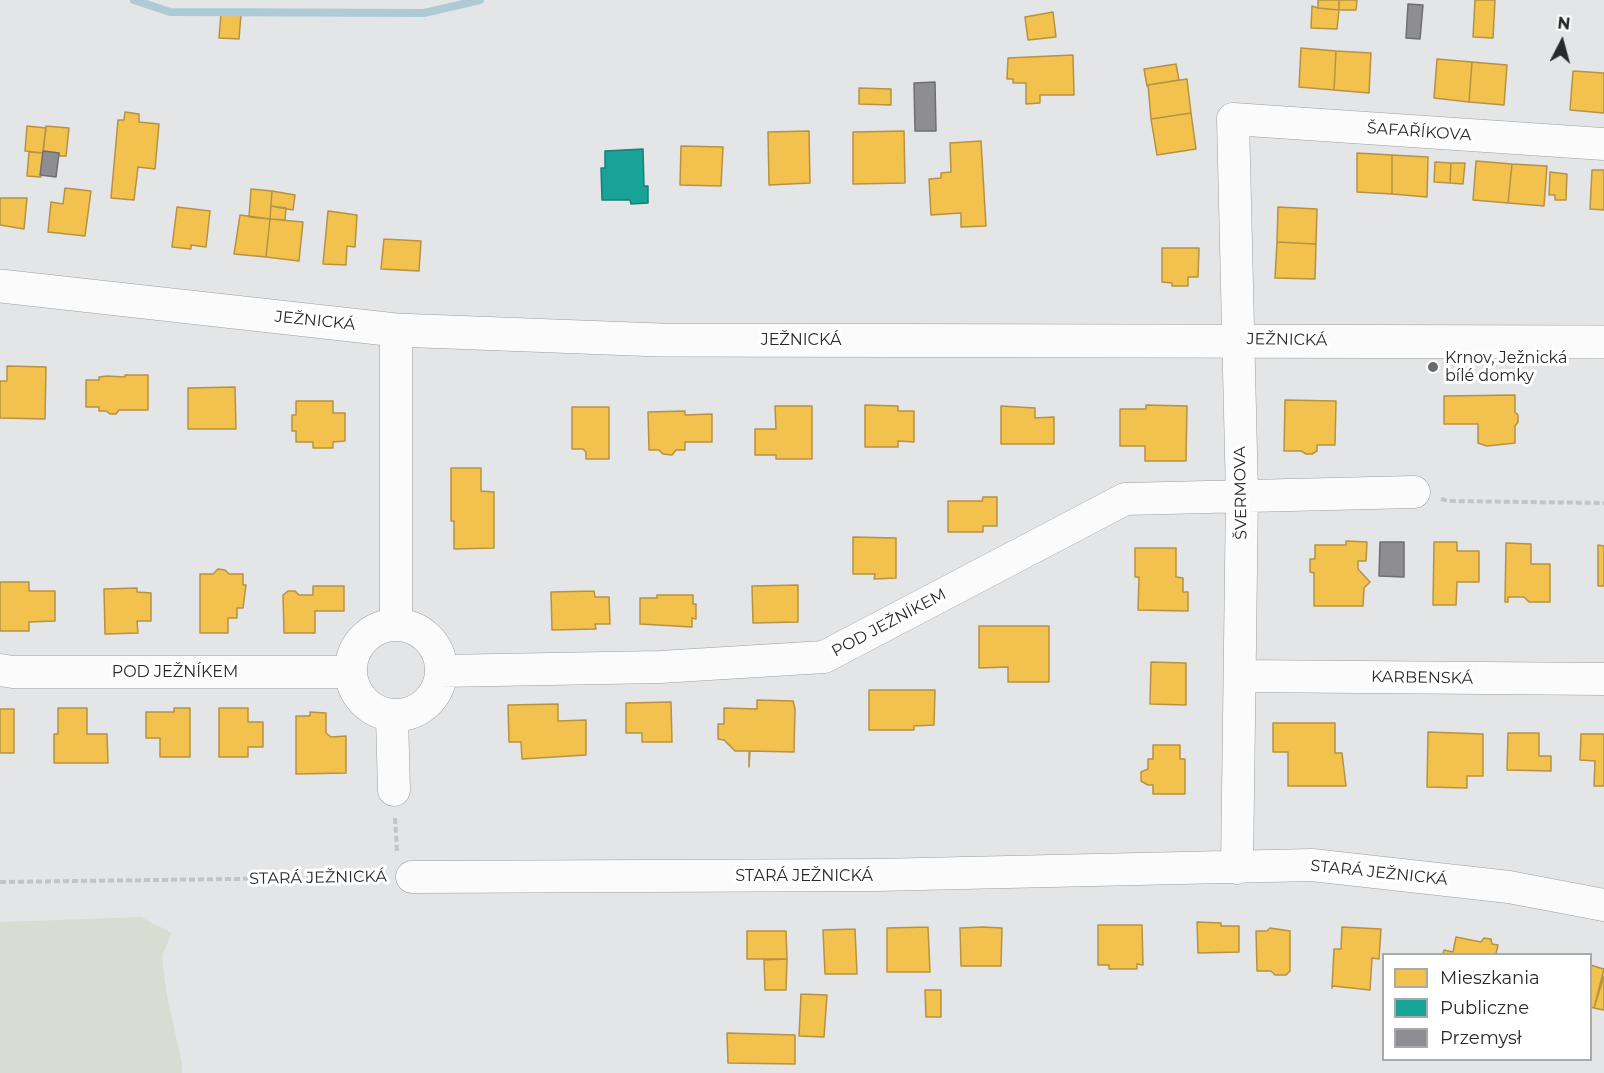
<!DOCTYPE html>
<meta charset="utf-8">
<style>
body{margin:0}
#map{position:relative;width:1604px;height:1073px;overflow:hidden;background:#e4e5e6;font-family:Montserrat,sans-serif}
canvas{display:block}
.legend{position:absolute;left:1382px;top:953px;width:210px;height:108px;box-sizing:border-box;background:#fff;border:2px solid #a9a9aa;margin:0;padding:8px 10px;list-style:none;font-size:18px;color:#28292a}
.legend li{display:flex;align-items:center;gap:12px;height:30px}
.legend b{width:30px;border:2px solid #a9a9aa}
.north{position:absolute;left:1532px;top:12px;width:60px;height:60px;-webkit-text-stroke:4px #fff;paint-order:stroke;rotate:6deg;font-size:16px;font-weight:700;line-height:24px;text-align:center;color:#28292a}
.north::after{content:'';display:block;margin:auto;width:21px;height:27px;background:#28292a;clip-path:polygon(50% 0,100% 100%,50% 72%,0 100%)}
</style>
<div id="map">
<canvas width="1604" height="1073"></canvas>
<ul class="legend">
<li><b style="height:16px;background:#f2c14e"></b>Mieszkania</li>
<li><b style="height:16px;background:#17a398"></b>Publiczne</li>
<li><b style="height:16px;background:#8d8d92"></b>Przemysł</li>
</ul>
<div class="north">N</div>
</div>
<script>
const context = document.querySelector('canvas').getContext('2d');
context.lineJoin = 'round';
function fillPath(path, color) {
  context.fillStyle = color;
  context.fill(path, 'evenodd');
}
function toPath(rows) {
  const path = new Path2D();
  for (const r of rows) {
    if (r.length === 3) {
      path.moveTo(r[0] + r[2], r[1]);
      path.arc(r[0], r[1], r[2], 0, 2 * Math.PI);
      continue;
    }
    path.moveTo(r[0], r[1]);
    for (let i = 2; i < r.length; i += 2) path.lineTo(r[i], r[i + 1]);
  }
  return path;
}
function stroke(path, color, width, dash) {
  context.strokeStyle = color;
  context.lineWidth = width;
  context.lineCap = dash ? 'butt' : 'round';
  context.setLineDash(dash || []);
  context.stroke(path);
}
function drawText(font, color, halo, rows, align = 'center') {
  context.font = font + ' Montserrat,sans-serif';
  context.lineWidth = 6;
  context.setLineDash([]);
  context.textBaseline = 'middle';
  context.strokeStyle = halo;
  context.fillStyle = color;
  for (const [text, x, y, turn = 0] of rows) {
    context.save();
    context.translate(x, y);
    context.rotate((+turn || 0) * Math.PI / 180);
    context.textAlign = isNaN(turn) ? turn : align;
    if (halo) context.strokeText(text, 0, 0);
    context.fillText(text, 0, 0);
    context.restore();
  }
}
const green = toPath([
 [141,917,172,933,162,956,166,991,182,1064,182,1073,0,1073,0,922]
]);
const homes = toPath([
 [1318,0,1339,0,1339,10,1318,8,1318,0],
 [1339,0,1357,0,1356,10,1339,10,1339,0],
 [1475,0,1495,0,1493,38,1473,37,1475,0],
 [1312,6,1318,8,1339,10,1337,29,1311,28,1312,6],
 [1053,12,1056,37,1028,40,1025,17,1053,12],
 [221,13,241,14,239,39,219,38,221,13],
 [1301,48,1336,51,1334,90,1299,87,1301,48],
 [1336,51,1371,53,1369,93,1334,90,1336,51],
 [1073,55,1074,95,1040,95,1040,103,1026,104,1026,83,1013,83,1013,79,1007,79,1008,58,1073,55],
 [1437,59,1472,62,1469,102,1434,98,1437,59],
 [1472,62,1507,65,1504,105,1469,102,1472,62],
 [1176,64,1179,80,1148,85,1147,86,1144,69,1176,64],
 [1573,71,1604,73,1604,113,1570,110,1573,71],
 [1187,79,1191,113,1151,119,1148,85,1187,79],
 [859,88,891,89,891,105,859,104,859,88],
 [125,112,139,114,139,122,159,124,155,169,138,167,134,200,111,198,118,120,124,120,125,112],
 [1191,113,1196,149,1157,155,1151,119,1191,113],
 [27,126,46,128,43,153,25,151,27,126],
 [46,126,69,128,66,156,58,156,59,153,43,151,46,126],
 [809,131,810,183,769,185,768,132,809,131],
 [904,131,905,183,853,184,853,132,904,131],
 [981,141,986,226,961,227,961,213,931,215,929,179,941,178,941,173,951,172,950,143,981,141],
 [681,146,723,147,721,186,680,185,681,146],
 [29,152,43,153,41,177,27,176,29,152],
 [1357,153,1392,155,1392,194,1357,192,1357,153],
 [1392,155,1428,157,1427,197,1392,194,1392,155],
 [1476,161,1512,164,1508,203,1473,200,1476,161],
 [1435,162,1451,163,1450,183,1434,182,1435,162],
 [1451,163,1465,163,1463,184,1450,183,1451,163],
 [1512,164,1547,166,1544,206,1508,203,1512,164],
 [1592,170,1604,170,1604,210,1590,209,1592,170],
 [1550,172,1567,174,1566,200,1555,200,1555,195,1549,195,1550,172],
 [65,188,91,191,85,236,48,232,51,202,63,204,65,188],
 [251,189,272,191,270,219,249,217,251,189],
 [272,191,295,195,293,210,271,206,272,191],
 [0,198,27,198,24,229,0,225,0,198],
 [271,206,286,208,285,220,270,219,271,206],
 [177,207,210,211,206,247,191,245,191,249,172,247,177,207],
 [1278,207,1317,209,1316,244,1277,242,1278,207],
 [328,211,357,215,355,247,347,246,346,265,323,264,328,211],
 [240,215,270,219,266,257,234,254,240,215],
 [270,219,303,222,299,261,266,257,270,219],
 [384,239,421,241,419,271,381,269,384,239],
 [1277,242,1316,244,1315,279,1275,278,1277,242],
 [1162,248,1199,248,1198,277,1188,277,1188,286,1172,286,1172,283,1162,282,1162,248],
 [7,366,46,367,45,419,0,418,0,381,7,381,7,366],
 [125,375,148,375,148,410,119,410,116,414,110,414,106,411,99,411,99,407,86,407,86,380,99,380,99,377,107,376,125,377,125,375],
 [235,387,236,429,188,429,188,388,235,387],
 [1515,395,1515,412,1518,415,1518,422,1515,426,1515,443,1487,446,1478,443,1478,424,1444,424,1444,396,1515,395],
 [1285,400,1336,401,1335,445,1317,445,1317,451,1312,454,1306,454,1301,451,1284,451,1285,400],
 [296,401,333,401,333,413,345,413,345,441,333,442,333,448,313,448,313,442,296,442,296,431,292,431,292,415,296,415,296,401],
 [865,405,898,406,898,411,914,411,914,442,898,441,898,447,865,447,865,405],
 [1146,405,1187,406,1186,461,1145,461,1145,446,1120,446,1120,409,1146,409,1146,405],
 [775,406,812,406,812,459,776,459,776,455,755,455,755,429,776,429,775,406],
 [1001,406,1035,408,1035,418,1054,417,1054,444,1001,444,1001,406],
 [572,407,609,407,609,459,586,459,586,452,583,449,572,449,572,407],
 [685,411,685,415,712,414,712,442,685,442,685,450,676,450,672,455,663,454,659,450,649,450,648,412,685,411],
 [451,468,481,468,481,491,494,492,494,548,454,549,454,521,451,521,451,468],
 [983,497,997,497,997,526,983,526,983,532,948,532,948,501,982,501,983,497],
 [853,537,896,538,896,578,874,579,875,574,853,574,853,537],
 [1346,541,1367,542,1366,561,1358,561,1358,569,1370,582,1364,588,1363,606,1314,606,1314,573,1310,572,1310,559,1315,559,1315,545,1346,545,1346,541],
 [1434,542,1457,542,1457,551,1479,551,1479,582,1457,582,1456,605,1433,605,1434,542],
 [1506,543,1531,544,1531,564,1550,564,1550,602,1529,602,1524,597,1508,597,1508,602,1505,602,1506,543],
 [1598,545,1604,546,1604,586,1598,586,1598,545],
 [1135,548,1176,548,1176,577,1183,578,1183,592,1188,592,1188,611,1138,610,1139,577,1135,577,1135,548],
 [218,569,225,570,229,574,243,574,243,585,246,585,243,608,237,608,237,618,228,618,228,633,200,633,200,574,213,574,218,569],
 [0,582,29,582,29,591,55,591,55,621,29,622,29,631,0,631,0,582],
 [798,585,798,622,753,623,752,586,798,585],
 [313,586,344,586,344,611,315,611,315,633,284,633,283,595,288,591,295,591,299,595,313,595,313,586],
 [137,588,137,592,151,593,151,621,137,621,138,633,105,634,104,589,137,588],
 [594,591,595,597,609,597,610,624,595,624,596,629,552,630,551,592,594,591],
 [657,595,693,595,693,604,696,604,696,619,692,618,692,627,640,624,640,598,657,598,657,595],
 [979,626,1049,626,1049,682,1008,682,1008,667,979,668,979,626],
 [1151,662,1186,663,1186,705,1150,704,1151,662],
 [869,690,935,690,934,725,914,726,914,730,869,730,869,690],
 [757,700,793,701,795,709,794,752,750,751,749,767,749,751,735,751,724,740,718,739,718,724,724,724,724,708,757,709,757,700],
 [671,702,672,742,642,742,642,733,626,733,626,703,671,702],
 [558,704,558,721,586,720,586,755,522,759,521,742,509,742,508,705,558,704],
 [58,708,87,708,87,734,107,734,108,763,54,763,54,734,58,734,58,708],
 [174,708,190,708,190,757,160,757,160,738,146,738,146,712,174,712,174,708],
 [219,708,248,708,248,722,263,722,263,747,248,747,248,757,219,757,219,708],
 [0,709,14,709,14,753,0,753,0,709],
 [310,712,326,713,326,733,331,737,346,736,346,773,296,774,296,716,310,716,310,712],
 [1273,723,1335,723,1335,753,1342,753,1346,786,1288,786,1288,752,1273,752,1273,723],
 [1428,732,1483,734,1483,776,1467,776,1467,788,1427,787,1428,732],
 [1508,733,1539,733,1539,756,1551,756,1551,771,1507,770,1508,733],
 [1581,734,1604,734,1604,786,1594,786,1595,761,1580,760,1581,734],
 [1153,745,1180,745,1180,759,1185,759,1185,794,1153,794,1153,785,1148,785,1141,781,1141,772,1148,769,1148,759,1153,759,1153,745],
 [1197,922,1221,923,1221,926,1239,926,1239,952,1198,953,1197,922],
 [1098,925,1142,925,1143,965,1137,964,1137,969,1109,969,1109,965,1098,965,1098,925],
 [928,927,930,972,887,972,887,928,928,927],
 [983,927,1002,928,1001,966,961,966,960,928,983,927],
 [1342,927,1381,929,1379,959,1372,958,1370,990,1333,986,1332,988,1334,949,1341,949,1342,927],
 [1270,928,1290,931,1290,971,1286,975,1275,975,1271,971,1257,971,1256,931,1267,931,1270,928],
 [855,929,857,974,825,974,823,930,855,929],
 [747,931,786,931,787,959,747,959,747,931],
 [1456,937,1481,942,1484,938,1491,939,1492,944,1498,945,1496,954,1443,954,1444,950,1453,952,1456,937],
 [787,959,786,990,765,990,764,960,787,959],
 [1590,965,1604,969,1594,1008,1590,1007,1590,965],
 [1604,976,1604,1010,1594,1008,1604,976],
 [925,990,941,990,941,1017,926,1017,925,990],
 [801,994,827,995,824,1037,799,1036,801,994],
 [727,1033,795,1035,795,1064,728,1063,727,1033]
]);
const public = toPath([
 [643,149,644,186,648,186,648,203,631,204,630,200,602,200,601,168,605,168,605,151,643,149]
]);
const industry = toPath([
 [1408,4,1423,5,1420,39,1406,38,1408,4],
 [935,82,936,131,915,131,914,83,935,82],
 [43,151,59,153,56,177,40,175,43,151],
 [1380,542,1404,542,1404,577,1379,576,1380,542]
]);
const stream = toPath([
 [134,0,170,12,424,13,480,0]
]);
const path = toPath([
 [1441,499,1449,501,1604,503],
 [395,818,397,852],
 [0,882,384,877]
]);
const street = toPath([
 [396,624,396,330],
 [396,670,45],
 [0,670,13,672,349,672],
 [441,671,660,667,824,657,1125,499,1414,492],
 [1240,676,1604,679],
 [392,716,394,790],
 [1237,868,1242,495,1233,119,1604,144],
 [412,877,877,875,1312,865,1509,887,1604,905]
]);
const secondary = toPath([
 [0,286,396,330,660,340,1604,342]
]);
const markers = [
 [1433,367,6,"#6a6b6c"]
];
const streetNames = [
 ["ŠAFAŘÍKOVA",1419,132,4],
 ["JEŽNICKÁ",315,321,6],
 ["JEŽNICKÁ",801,340],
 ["JEŽNICKÁ",1287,340,1],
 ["ŠVERMOVA",1241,493,-91],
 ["POD JEŽNÍKEM",889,623,-28],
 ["POD JEŽNÍKEM",175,672],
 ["KARBENSKÁ",1422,678,1],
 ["STARÁ JEŽNICKÁ",1379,873,6],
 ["STARÁ JEŽNICKÁ",804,876],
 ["STARÁ JEŽNICKÁ",318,878,-1]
];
const poiNames = [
 ["Krnov, Ježnická",1445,358],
 ["bílé domky",1445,376]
];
fillPath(green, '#d7ded1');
fillPath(homes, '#f2c14e');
stroke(homes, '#b59343', 1.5);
fillPath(public, '#17a398');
stroke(public, '#1c7e77', 1.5);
fillPath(industry, '#8d8d92');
stroke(industry, '#6f6f73', 1.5);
stroke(stream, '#aecad5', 8);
stroke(street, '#9c9d9d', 33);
stroke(secondary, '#9c9d9d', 34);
stroke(path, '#c3c4c5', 4, [6, 3]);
stroke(street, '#fbfbfb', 32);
stroke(secondary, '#fbfbfb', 33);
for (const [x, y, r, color] of markers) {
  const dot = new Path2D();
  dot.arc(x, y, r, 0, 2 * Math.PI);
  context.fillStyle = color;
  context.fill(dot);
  stroke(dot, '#fff', 2);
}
drawText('16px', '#28292a', '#fff', streetNames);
drawText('16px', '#28292a', '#fff', poiNames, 'left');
</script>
